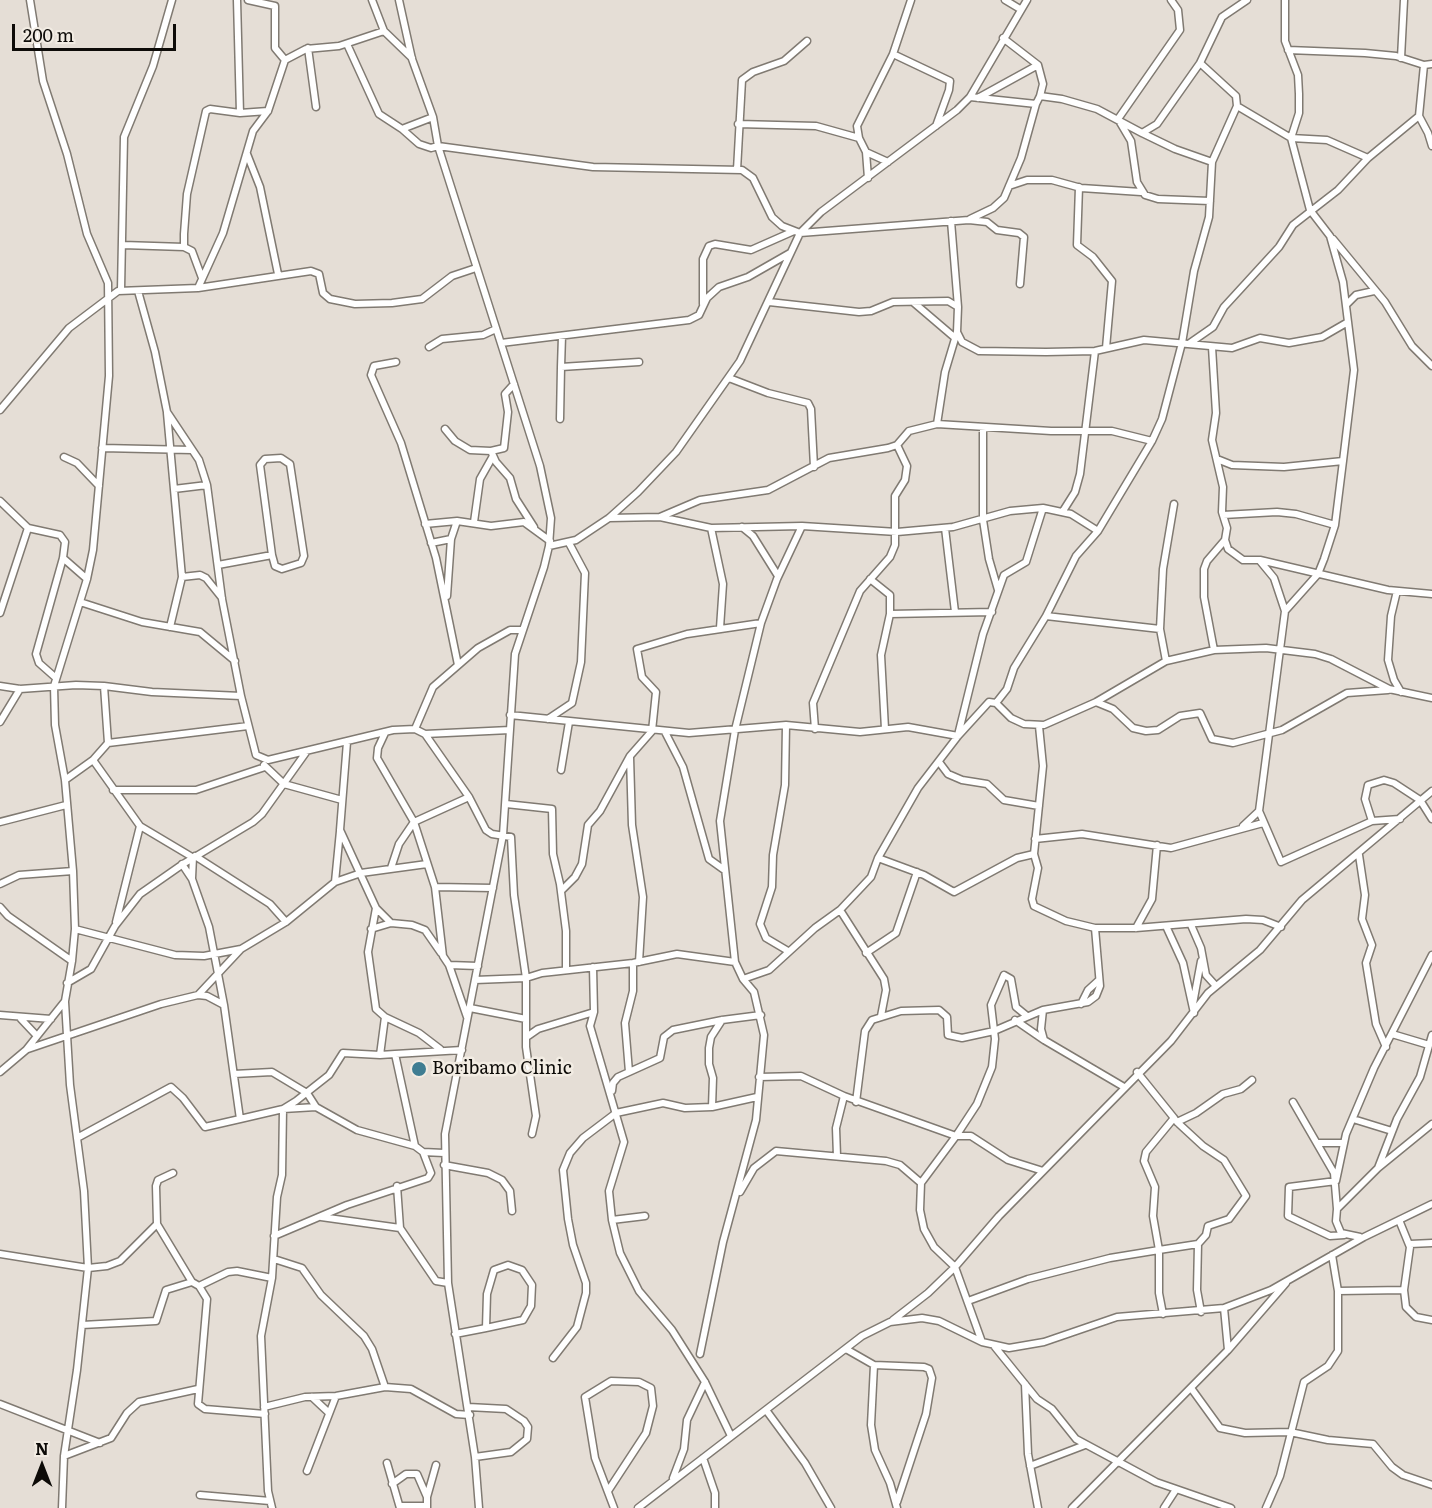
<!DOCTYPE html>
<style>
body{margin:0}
#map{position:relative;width:1432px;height:1508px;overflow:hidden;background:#e5ded6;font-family:Literata,serif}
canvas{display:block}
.north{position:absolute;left:12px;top:1436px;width:60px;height:60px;-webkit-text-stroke:4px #f2ece3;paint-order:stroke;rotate:0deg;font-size:16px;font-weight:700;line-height:24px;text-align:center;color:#0d0b08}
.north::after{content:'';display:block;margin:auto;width:21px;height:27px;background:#0d0b08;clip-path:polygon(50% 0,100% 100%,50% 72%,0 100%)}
.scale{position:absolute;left:12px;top:24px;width:164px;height:27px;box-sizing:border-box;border:3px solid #0d0b08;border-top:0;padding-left:8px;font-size:18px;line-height:21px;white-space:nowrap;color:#0d0b08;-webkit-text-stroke:4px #f2ece3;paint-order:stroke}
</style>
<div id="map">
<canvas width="1432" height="1508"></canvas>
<div class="north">N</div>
<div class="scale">200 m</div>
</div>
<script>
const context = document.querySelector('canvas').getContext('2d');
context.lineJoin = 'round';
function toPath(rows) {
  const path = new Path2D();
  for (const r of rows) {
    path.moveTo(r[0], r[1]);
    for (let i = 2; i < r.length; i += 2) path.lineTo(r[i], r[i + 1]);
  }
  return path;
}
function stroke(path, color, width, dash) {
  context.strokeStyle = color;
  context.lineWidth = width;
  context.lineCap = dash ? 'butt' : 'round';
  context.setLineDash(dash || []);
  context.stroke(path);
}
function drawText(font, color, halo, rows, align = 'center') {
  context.font = font + ' Literata,serif';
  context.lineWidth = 5;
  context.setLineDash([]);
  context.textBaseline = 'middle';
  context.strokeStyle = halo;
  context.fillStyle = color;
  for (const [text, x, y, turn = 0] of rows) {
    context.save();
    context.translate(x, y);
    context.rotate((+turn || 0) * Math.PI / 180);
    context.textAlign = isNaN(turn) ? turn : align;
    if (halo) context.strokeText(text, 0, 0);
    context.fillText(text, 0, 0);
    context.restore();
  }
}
const minor = toPath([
 [237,0,240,113,268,111],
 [248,0,275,6,275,48,285,60,306,49,339,46,384,31],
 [372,0,384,31,412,58],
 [399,0,412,59,433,117,438,146,540,466,551,518,549,546,544,567,515,654,503,835,445,1134,448,1283,475,1457,479,1508],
 [911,0,893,54,950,81,949,90,936,126],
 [1005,0,1020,9],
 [1171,0,1178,10,1180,30,1118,119,1131,141,1137,182,1145,195,1158,199,1210,201],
 [1285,0,1285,41,1298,75,1299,94,1299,113,1291,138,1327,140,1368,158],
 [1003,38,1038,65,1043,84,1040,96],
 [347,44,379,114,402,129,433,117],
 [308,48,316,107],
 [1288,50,1365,53,1396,56,1424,65,1432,64],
 [1401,58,1404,0],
 [1200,63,1236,96,1237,106],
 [970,97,1036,104,1040,96,1062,99,1097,109,1142,133,1157,124,1200,63,1222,17,1247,0],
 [978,98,1038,65],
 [1419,116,1428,133,1432,146],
 [738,124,816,126,859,138],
 [402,129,419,144,431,148,438,146,593,167,742,170,753,178,772,217,782,226,800,233,969,220,987,222,997,230,1019,233,1024,237,1020,284],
 [1142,133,1175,149,1212,162,1237,106,1291,138,1310,210,1330,236,1343,282,1354,370,1343,461,1335,525,1324,559,1318,574,1285,611,1259,811,1281,862,1372,821],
 [866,152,888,162],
 [247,154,260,187,278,274],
 [737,170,742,80,753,72,784,61,807,41],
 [868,178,866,152,859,138,857,126,893,54],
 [1009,186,1027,180,1052,180,1081,188,1141,192],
 [1079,187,1077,245,1093,257,1112,281,1106,348],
 [970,219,993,208,1004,198,1021,158,1036,104],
 [1333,239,1385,302,1412,346,1432,366],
 [123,245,184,247],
 [202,278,192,251,184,247,184,234,187,194,206,111,210,109,240,113],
 [198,288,223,233,253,131,268,111,285,60],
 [121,290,124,137,153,66,172,0],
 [138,291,155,352,167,412,199,460,207,485,222,599,241,696],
 [769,302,859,312,871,311,893,302,948,301,958,307,951,221],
 [913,302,954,337],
 [703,304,703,259,709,246,715,244,751,250,794,231],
 [1346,305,1356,295,1374,291],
 [957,332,962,342,979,351,1046,352,1095,351,1144,340,1232,348,1260,338,1289,343,1322,337,1348,322],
 [562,336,561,367,639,362],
 [501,343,689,320,699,315,707,298,719,287,748,277,790,253],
 [1190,343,1213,327,1224,307,1279,247,1293,225,1338,190,1368,158,1419,116,1424,65],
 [429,347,442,339,483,335,496,329],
 [1212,347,1216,413,1212,440,1223,487,1222,512,1227,528,1225,540,1228,549,1243,560,1260,560,1388,590,1432,594],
 [396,362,374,366,371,375,401,443,436,558,458,665],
 [729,378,768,393,808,403,811,409,814,467],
 [0,410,69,328,118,291,198,288,311,271,319,274,323,293,330,299,355,304,392,303,422,299,452,276,476,268],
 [167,413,182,577,200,575,206,578,222,598],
 [560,419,561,367],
 [937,424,945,372,957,332,958,307],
 [983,427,983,520,989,559,998,590],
 [445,429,455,441,470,450,491,451,504,448,508,412,505,394,514,384],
 [102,448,192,450],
 [491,451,496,462,510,478,516,499,534,527],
 [64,457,77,463,99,486],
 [1217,459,1232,465,1284,467,1343,461],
 [174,489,207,485],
 [0,501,28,528,60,535,65,542,63,558,36,654,39,663,56,678],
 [1063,511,1075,492,1080,474,1095,351],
 [1223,515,1277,512,1296,514,1335,525],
 [660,517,700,500,768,490,829,458,888,448,897,445,909,431,937,424,1051,431,1112,431,1152,441],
 [609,518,660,517,711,528,802,526,897,532,953,527,1010,511,1043,508,1071,514,1098,531],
 [474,522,480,479,493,456],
 [425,524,457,521,491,526,524,522,550,541],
 [742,527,753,536,778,576],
 [711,528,723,584,720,628],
 [945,528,955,612],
 [431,543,451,539],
 [549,546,576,540,609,518,638,492,676,452,740,361,800,233,821,212,957,110,970,97,1027,0],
 [63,558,87,579],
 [1260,561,1274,578,1285,611],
 [218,565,272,555,260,465,265,459,281,458,290,464,304,556,301,563,282,569,275,566,272,555],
 [870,579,890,595,890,614,992,612],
 [1397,591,1391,616,1388,660,1394,680,1401,692],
 [447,596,451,539,457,521],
 [80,602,142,622,200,632,235,661],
 [0,613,28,528],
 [1046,616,1160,629],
 [170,627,182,577],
 [1214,650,1204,597,1204,569,1207,561,1225,540],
 [1166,661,1160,629,1163,569,1174,504],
 [0,686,20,689,76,685,104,686,152,692,241,696,256,755,268,760,393,730,415,729,425,734,469,797,486,830,492,834,511,837,514,895,526,978,526,1047,536,1116,532,1134],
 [104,686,108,743,93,760,140,826,192,857],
 [1096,702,1113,709,1133,728,1146,731,1158,730,1180,716,1200,713,1212,739,1233,743,1282,730,1347,693,1388,690],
 [996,703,1007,689,1014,668,1046,616,1076,556,1098,531,1152,441,1162,419,1182,343,1194,271,1209,217,1212,162],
 [510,715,689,733,786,725,860,732,908,727,958,736],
 [548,719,572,703,581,662,585,573,569,543],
 [0,722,20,689],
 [786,725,785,785,773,855,772,887,760,924,766,938,788,951],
 [1039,726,1043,766,1034,854,1038,868,1032,899,1034,906,1066,921,1095,928,1136,928,1246,919,1263,920,1281,927],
 [415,729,433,687,478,648,510,630,522,630],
 [815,729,813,703,860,591,890,557,895,545,895,496,905,480,907,466,897,445],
 [885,729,881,655,890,614],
 [665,732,683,767,709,859,723,869],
 [385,733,378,748,377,758,414,822,435,887,443,956,449,965,467,1017],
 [425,734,510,730],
 [958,735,983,634,1004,575,1026,562,1043,508],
 [347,742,340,830,376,908,391,923,412,925,425,930,441,953],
 [108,743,248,726],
 [630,757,632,825,643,897,639,962],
 [939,762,948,774,962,780,987,784,1004,800,1039,806],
 [264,765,284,784,342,800],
 [561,770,569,722],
 [65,780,93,760],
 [113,790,196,790,265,767],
 [506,804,552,809,553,854,560,884,566,931,566,970],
 [1400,819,1372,821,1365,799,1368,785,1384,780,1394,783,1420,800,1432,819],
 [0,822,66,805],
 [1243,826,1259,811],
 [1035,839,1082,834,1171,848,1263,823],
 [1359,855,1365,895,1362,919,1372,945,1366,963,1376,1024,1386,1047],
 [195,856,270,904,286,922],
 [878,858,924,875,954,892,1017,858,1034,854],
 [182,864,192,879,209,927,224,1005],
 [391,868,399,844,414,822,469,797],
 [192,878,193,857],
 [335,882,340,831],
 [0,884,19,875,73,871],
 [435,887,493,888],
 [561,891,575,877,582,864,588,825,600,811,630,756,652,731,656,692,642,677,637,649,687,634,761,623],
 [0,907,8,916,72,961],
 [376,908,368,952,376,1009,385,1017,380,1055,395,1054,415,1146,423,1152,444,1153],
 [116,922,140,826],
 [1191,925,1201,948,1206,975,1216,986],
 [1166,926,1183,963,1194,1013],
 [1136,928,1152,899,1157,845],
 [75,929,175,955,204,956,241,949],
 [371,929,391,923],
 [866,953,896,933,917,872],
 [449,965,478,966],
 [593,967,594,1012,590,1026,624,1142,609,1191,612,1220,620,1253,639,1291,672,1330,705,1382,731,1436],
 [743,979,769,970,815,928,840,910],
 [475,980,526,978,542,973,633,963,677,954,735,962],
 [67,983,91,969,115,926,140,894,183,864,253,822,262,814,307,751],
 [198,995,207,996,224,1005,240,1119,283,1109,296,1101,329,1075,343,1053,380,1055],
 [1081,1004,1088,990,1099,980],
 [1193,1004,1201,961],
 [470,1008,526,1019],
 [1043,1010,1041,1029,1044,1040,1124,1087],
 [0,1015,51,1019],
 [881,1016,886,990,884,979,840,910,871,877,878,858,918,788,958,736,989,702,996,703,1011,718,1024,724,1044,725,1096,702,1166,661,1214,650,1266,648,1315,654,1331,659,1389,689,1432,698],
 [1027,1016,1016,1007,1011,979,1004,975,991,1005,995,1039,992,1067,977,1104,956,1136,971,1136,1008,1160,1043,1171],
 [385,1017,419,1033,440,1049],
 [21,1019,37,1036],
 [1015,1020,1044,1040],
 [1392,1034,1429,1045],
 [528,1036,538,1029,594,1012],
 [28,1049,161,1004,198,995,241,949,286,922,335,882,361,873,427,864],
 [395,1054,462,1050],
 [0,1072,26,1050,65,1001,72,961,75,929,73,871,65,780,55,725,54,686,87,579,93,550,109,376,108,283,87,234,67,154,43,81,30,0],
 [629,1072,625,1023,633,991,633,963],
 [1137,1072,1174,1118],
 [234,1074,272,1072,307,1093,316,1107,357,1130,415,1146],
 [759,1077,801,1076,844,1096,836,1128,837,1156],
 [612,1091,613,1083,618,1077,660,1058,664,1037,673,1030,722,1020,761,1015],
 [844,1096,956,1136,921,1183,920,1210,924,1229,934,1247,955,1267,982,1342],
 [856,1102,865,1031,872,1020,901,1011,939,1010,947,1017,948,1035,962,1038,994,1031,1043,1010,1088,1002,1096,996,1100,986,1095,928],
 [1293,1102,1334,1173,1337,1209],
 [712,1107,713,1078,709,1064,709,1048,711,1037,722,1020],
 [1353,1119,1392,1131],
 [1177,1122,1203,1146,1224,1160,1246,1196,1229,1219,1208,1226,1206,1235,1198,1244],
 [77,1138,171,1087,183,1098,205,1127,240,1119],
 [1318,1143,1343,1143],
 [444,1165,488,1173,502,1180,510,1191,512,1211],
 [1378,1168,1397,1119,1420,1077,1432,1035],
 [173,1173,158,1180,156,1186,157,1224,192,1282,199,1286,207,1299,198,1404,205,1409,265,1414],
 [397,1186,400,1228,436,1281,448,1283],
 [740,1192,754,1168,776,1151,886,1161,900,1165,921,1183],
 [321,1217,400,1228],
 [612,1220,645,1216],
 [1399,1220,1410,1247,1404,1290,1406,1307,1416,1317,1432,1320],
 [1344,1235,1330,1236,1288,1216,1289,1187,1336,1181,1346,1134,1374,1068,1432,955],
 [274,1236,347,1205,428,1178,431,1173,423,1152],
 [1360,1237,1341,1233,1336,1221,1337,1209,1378,1168,1432,1124],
 [1410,1244,1432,1243],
 [0,1254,88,1268,107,1266,120,1261,157,1224],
 [274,1259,302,1268,321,1295,364,1336,372,1349,385,1387,411,1389,456,1414,470,1415],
 [199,1286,228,1272,237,1271,272,1278],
 [1338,1291,1404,1290],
 [968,1301,1028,1279,1110,1258,1159,1250,1153,1216,1155,1187,1144,1161,1146,1152,1174,1118,1177,1122,1196,1113,1223,1094,1241,1089,1252,1080],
 [1163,1314,1159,1293,1159,1250,1198,1244,1197,1290,1201,1312],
 [893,1320,928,1293,955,1267,999,1216,1171,1041,1208,993,1260,950,1302,900,1432,791],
 [82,1325,156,1321,166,1290,192,1282],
 [455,1334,486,1328,523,1320,531,1306,532,1285,522,1270,508,1265,494,1270,487,1294,486,1328],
 [995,1347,1037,1399,1052,1409,1076,1439,1156,1482,1231,1508],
 [846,1349,874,1365,924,1367,929,1369,932,1378,926,1414,897,1502],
 [1228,1350,1286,1283],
 [700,1354,723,1242,756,1120,764,1035,754,992,743,979,735,962,720,821,735,730,761,623,777,579,802,526],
 [553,1358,577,1327,586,1293,586,1283,573,1245,568,1219,563,1170,570,1153,583,1138,616,1113,663,1103,685,1108,712,1107,757,1097],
 [874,1365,871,1425,875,1450,890,1483,897,1508],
 [1025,1384,1028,1454,1038,1508],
 [1191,1388,1220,1428,1245,1433,1290,1432,1328,1440,1373,1444,1392,1467,1403,1475,1432,1485],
 [312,1397,328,1412],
 [0,1404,100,1443],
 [264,1407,305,1397,336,1396,385,1387],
 [468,1407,506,1409,524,1421,528,1427,527,1439,511,1452,475,1457],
 [766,1410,805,1463,831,1508],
 [64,1456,111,1438,127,1413,139,1402,198,1389],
 [703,1458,715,1493,715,1508],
 [387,1463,400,1508],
 [1030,1466,1085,1445],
 [307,1471,336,1396],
 [673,1478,684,1449,687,1420,705,1382],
 [392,1484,406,1474,417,1474,427,1497],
 [608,1491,646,1433,653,1406,651,1388,639,1382,611,1381,585,1397,595,1458,614,1508],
 [200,1495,270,1501],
 [401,1506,426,1506],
 [62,1508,64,1456,77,1370,88,1268,84,1191,70,1085,65,1002],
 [272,1508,268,1491,261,1336,272,1278,277,1197,282,1175,283,1109,316,1107],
 [427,1508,427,1497,436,1465],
 [638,1508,862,1336,890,1322,922,1318,939,1321,982,1342,1009,1348,1044,1342,1117,1317,1224,1308,1271,1290,1364,1237,1432,1204],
 [1072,1508,1228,1350,1224,1308],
 [1164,1508,1175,1491],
 [1266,1508,1280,1476,1304,1382,1328,1366,1338,1351,1338,1291,1332,1255]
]);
const markers = [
 [419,1069,8,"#3f7d92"]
];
const poiNames = [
 ["Boribamo Clinic",432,1069]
];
stroke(minor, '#807a72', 9);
stroke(minor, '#fff', 6);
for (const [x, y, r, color] of markers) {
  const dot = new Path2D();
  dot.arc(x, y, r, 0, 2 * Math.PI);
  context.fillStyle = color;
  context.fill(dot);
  stroke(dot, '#f2ece3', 2);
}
drawText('18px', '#0d0b08', '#f2ece3', poiNames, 'left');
</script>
